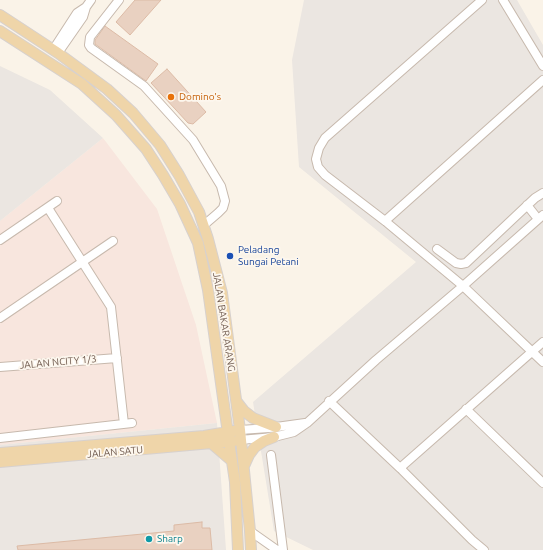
<!DOCTYPE html>
<style>
body{margin:0}
canvas{display:block;background:#faf3e8}
</style>
<canvas width="543" height="550"></canvas>
<script>
const context = document.querySelector('canvas').getContext('2d');
context.lineJoin = 'round';
function fillPath(path, color) {
  context.fillStyle = color;
  context.fill(path, 'evenodd');
}
function toPath(rows) {
  const path = new Path2D();
  for (const r of rows) {
    path.moveTo(r[0], r[1]);
    for (let i = 2; i < r.length; i += 2) path.lineTo(r[i], r[i + 1]);
  }
  return path;
}
function stroke(path, color, width, dash) {
  context.strokeStyle = color;
  context.lineWidth = width;
  context.lineCap = dash ? 'butt' : 'round';
  context.setLineDash(dash || []);
  context.stroke(path);
}
function drawText(font, color, halo, rows, align = 'center') {
  context.font = font + ' Ubuntu,sans-serif';
  context.lineWidth = 3.5;
  context.setLineDash([]);
  context.textBaseline = 'middle';
  context.strokeStyle = halo;
  context.fillStyle = color;
  for (const [text, x, y, turn = 0] of rows) {
    context.save();
    context.translate(x, y);
    context.rotate((+turn || 0) * Math.PI / 180);
    context.textAlign = isNaN(turn) ? turn : align;
    if (halo) context.strokeText(text, 0, 0);
    context.fillText(text, 0, 0);
    context.restore();
  }
}
const commercial = toPath([
 [103,138,157,209,196,325,217,423,0,445,0,221]
]);
const industrial = toPath([
 [304,0,517,0,543,45,543,550,313,550,274,531,253,402,416,262,299,167,292,60],
 [0,66,50,90,103,138,0,221],
 [217,423,226,550,0,550,0,445]
]);
const building = toPath([
 [135,0,161,0,130,35,116,22,135,0],
 [105,26,158,64,146,81,95,44,95,40,105,26],
 [167,69,206,112,193,124,188,123,151,83,167,69],
 [202,522,202,528,210,528,212,550,18,550,17,546,174,531,174,525,202,522]
]);
const minor = toPath([
 [119,0,90,37,89,45,91,48,144,86,193,140,221,186,225,201,223,208,218,213,204,225],
 [482,0,325,138,319,148,316,159,318,167,325,175,385,221,463,286,543,362],
 [503,0,543,66],
 [53,50,77,13,86,7,91,0],
 [58,53,83,17,86,7],
 [527,205,538,219],
 [48,208,111,307,124,424],
 [385,221,543,80],
 [0,240,57,201],
 [437,249,456,263,461,264,466,263,535,198,543,193],
 [0,318,113,241],
 [0,367,117,358],
 [329,401,400,468,472,540,484,550],
 [466,409,543,483],
 [240,430,269,428,305,423],
 [0,438,132,423],
 [240,440,274,437,294,432,307,423,376,360,463,286,543,215],
 [271,455,283,550],
 [400,468,543,342],
 [250,531,277,550]
]);
const major = toPath([
 [0,15,58,53,107,89,133,113,160,145,179,175,199,212,208,239,222,293,240,430,250,531,251,550],
 [0,31,82,84,116,115,146,149,163,175,180,204,198,243,208,290,229,441,235,482,238,550],
 [237,402,244,411,253,418,276,427],
 [211,443,232,461],
 [0,453,204,436,234,431],
 [0,462,234,441],
 [244,466,249,455,255,447,264,441,274,437]
]);
const markers = [
 [171,97,4,"#e8710a"],
 [230,256,4,"#1a4fb4"],
 [149,539,4,"#0f9aa8"]
];
const foodNames = [
 ["Domino's",179,97]
];
const transitNames = [
 ["Peladang",238,250],
 ["Sungai Petani",238,262]
];
const streetNames = [
 ["JALAN BAKAR ARANG",224,322,81],
 ["JALAN NCITY 1/3",58,362,-5],
 ["JALAN SATU",115,452,-5]
];
const cultureNames = [
 ["Sharp",157,539]
];
fillPath(commercial, '#f8e6de');
fillPath(industrial, '#ebe6e1');
fillPath(building, '#e9d1c1');
stroke(building, '#dcbba6', 1);
stroke(minor, '#c7b9ad', 10);
stroke(major, '#d7d1ce', 12);
stroke(minor, '#fff', 8);
stroke(major, '#efd5a9', 10);
for (const [x, y, r, color] of markers) {
  const dot = new Path2D();
  dot.arc(x, y, r, 0, 2 * Math.PI);
  context.fillStyle = color;
  context.fill(dot);
  stroke(dot, '#fdf7ee', 1.5);
}
drawText('10px', '#c56008', '#fdf7ee', foodNames, 'left');
drawText('10px', '#164399', '#fdf7ee', transitNames, 'left');
drawText('10px', '#705b4f', '#fdf7ee', streetNames);
drawText('10px', '#0d838f', '#fdf7ee', cultureNames, 'left');
</script>
